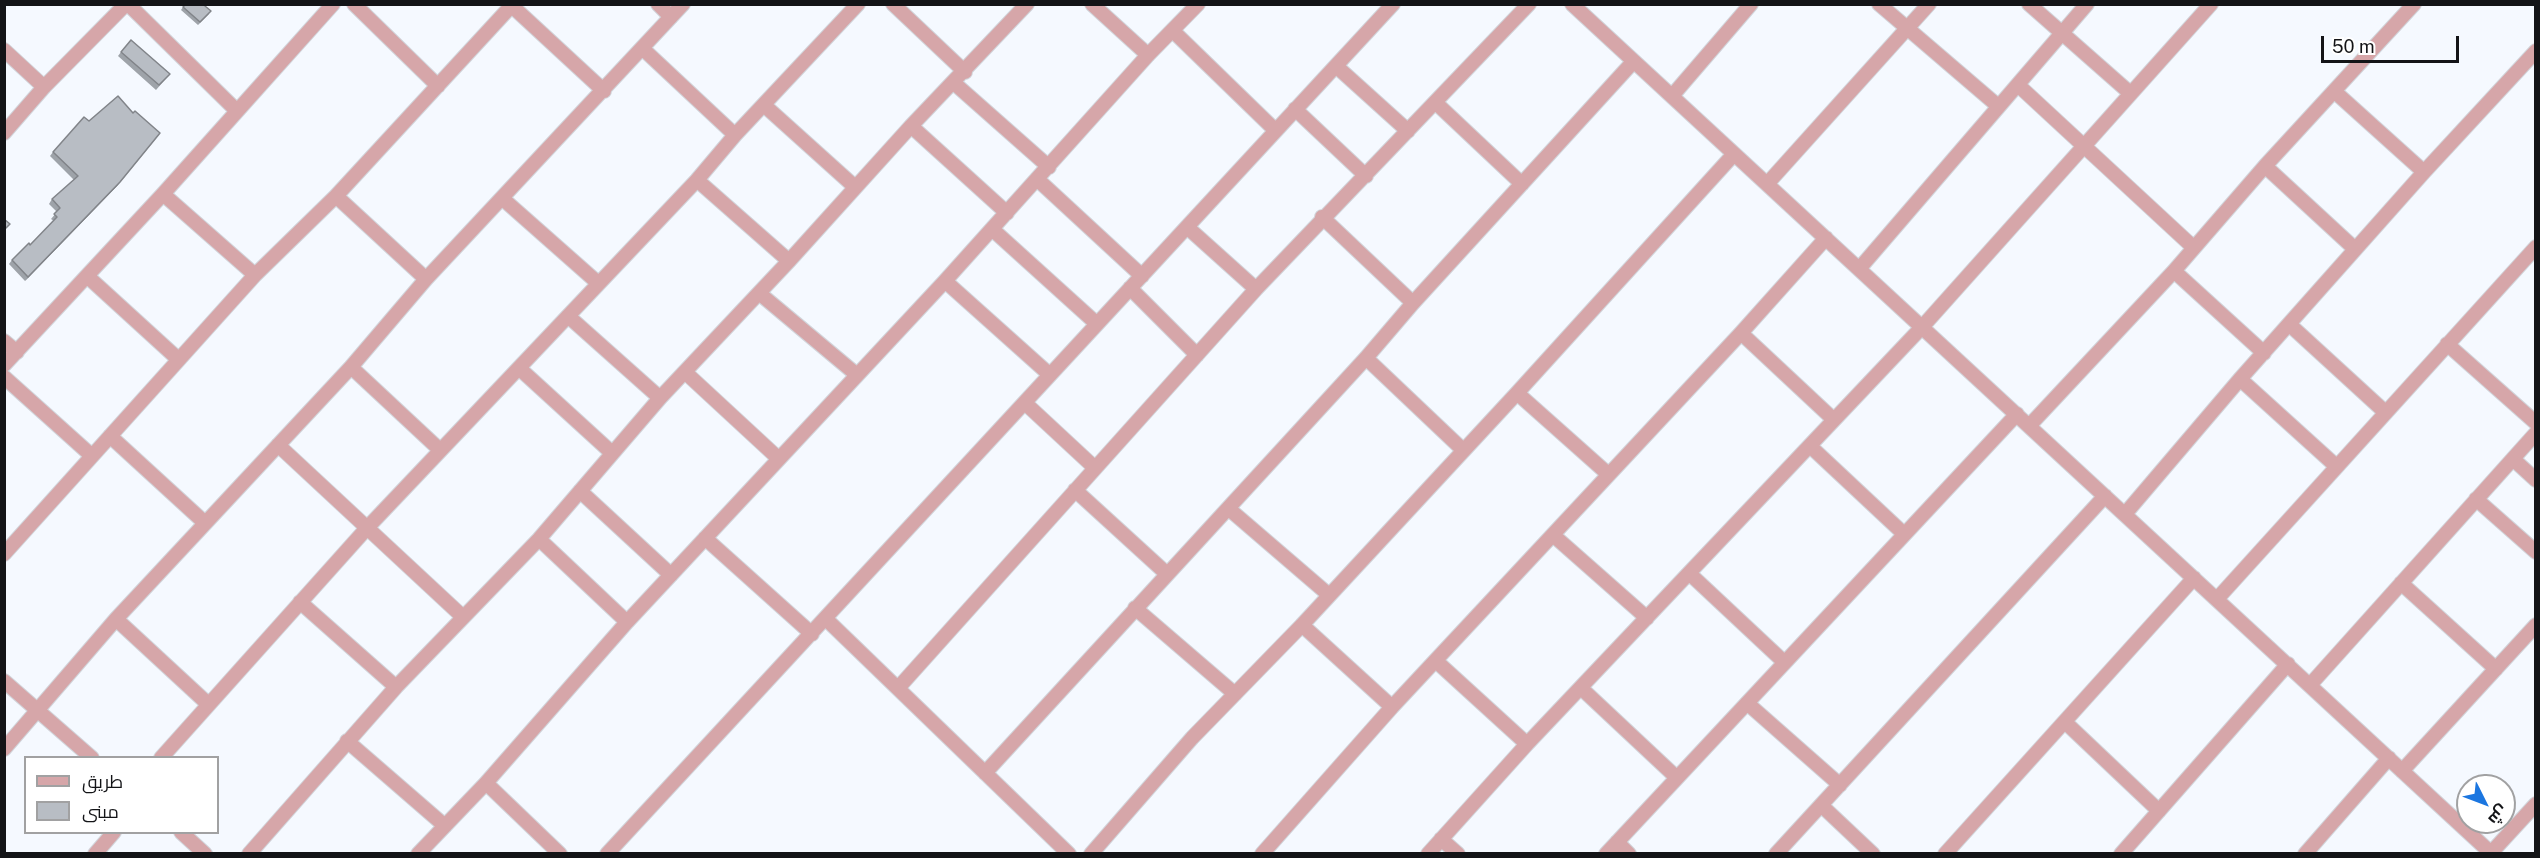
<!DOCTYPE html>
<meta charset="utf-8">
<style>
body{margin:0}
#map{position:relative;width:2540px;height:858px;overflow:hidden;background:#f5f9ff;font-family:"Public Sans",Cairo,sans-serif}
canvas{display:block}
.frame{position:absolute;inset:0;border:6px solid #131417;pointer-events:none}
.legend{position:absolute;left:24px;top:756px;width:195px;height:78px;box-sizing:border-box;background:#fff;border:2px solid #a1a1a2;margin:0;padding:8px 10px;list-style:none;font-size:18px;color:#131417}
.legend li{display:flex;align-items:center;gap:12px;height:30px}
.legend b{width:30px;border:2px solid #a1a1a2}
.north{position:absolute;left:2456px;top:774px;width:60px;height:60px;box-sizing:border-box;background:#fff;border:2px solid #a1a1a2;border-radius:50%;rotate:132deg;font-size:16px;font-weight:700;line-height:24px;text-align:center;color:#131417}
.north::after{content:'';display:block;margin:auto;width:21px;height:27px;background:#1b76e0;clip-path:polygon(50% 0,100% 100%,50% 72%,0 100%)}
.scale{position:absolute;left:2321px;top:36px;width:138px;height:27px;box-sizing:border-box;border:3px solid #131417;border-top:0;padding-left:8px;font-size:18px;line-height:21px;white-space:nowrap;color:#131417;-webkit-text-stroke:4px #fff;paint-order:stroke}
</style>
<div id="map">
<canvas width="2540" height="858"></canvas>
<div class="frame"></div>
<ul class="legend">
<li><b style="height:8px;background:#d6a6a9"></b>طريق</li>
<li><b style="height:16px;background:#b8bdc4"></b>مبنى</li>
</ul>
<div class="north">ش</div>
<div class="scale">50 m</div>
</div>
<script>
const context = document.querySelector('canvas').getContext('2d');
context.lineJoin = 'round';
function toPath(rows) {
  const path = new Path2D();
  for (const r of rows) {
    path.moveTo(r[0], r[1]);
    for (let i = 2; i < r.length; i += 2) path.lineTo(r[i], r[i + 1]);
  }
  return path;
}
function stroke(path, color, width, dash) {
  context.strokeStyle = color;
  context.lineWidth = width;
  context.lineCap = dash ? 'butt' : 'round';
  context.setLineDash(dash || []);
  context.stroke(path);
}
function fillPath(path, color) {
  context.fillStyle = color;
  context.fill(path, 'evenodd');
}
const street = toPath([
 [128,4,237,111],
 [354,4,438,86],
 [658,4,671,17],
 [893,4,965,72],
 [1092,4,1148,55],
 [1572,4,2492,854],
 [1879,4,1998,106],
 [2029,4,2130,93],
 [512,6,604,91],
 [1173,31,1275,130],
 [642,48,735,135],
 [4,50,44,87],
 [1336,66,1408,131],
 [954,83,1049,167],
 [2018,85,2193,247],
 [2334,91,2424,172],
 [1672,96,1751,4],
 [1436,103,1522,184],
 [765,106,855,187],
 [1295,109,1366,176],
 [911,126,1007,213],
 [4,133,44,87,126,4],
 [2265,166,2355,249],
 [1037,179,1142,276],
 [697,180,789,261],
 [1767,184,1929,4],
 [163,194,255,275],
 [336,196,426,279],
 [503,199,598,283],
 [1322,217,1413,303],
 [1187,227,1256,289],
 [992,229,1097,324],
 [1859,269,2087,4],
 [2174,271,2264,353],
 [87,276,178,359],
 [945,281,1050,375],
 [1130,288,1197,355],
 [759,293,857,375],
 [568,316,660,398],
 [2290,325,2385,412],
 [1741,333,1833,419],
 [4,341,17,352],
 [2447,344,2536,423],
 [1366,358,1463,450],
 [4,365,163,194,333,4],
 [351,367,440,450],
 [520,369,612,453],
 [686,373,779,459],
 [4,377,92,456],
 [2240,379,2336,466],
 [1517,393,1608,474],
 [1025,403,1095,468],
 [2029,426,2174,271,2265,166,2414,4],
 [110,436,205,523],
 [278,445,463,617],
 [1810,446,1904,534],
 [2513,459,2536,480],
 [1075,490,1167,574],
 [580,491,671,575],
 [2476,499,2536,552],
 [1229,509,1329,595],
 [2125,514,2240,379,2424,172,2536,51],
 [1553,535,1647,618],
 [705,538,812,634],
 [539,539,627,622],
 [4,554,255,275,336,196,513,4],
 [1690,574,1784,662],
 [2401,583,2496,669],
 [2217,599,2536,247],
 [300,602,396,687],
 [1135,608,1235,694],
 [116,619,208,704],
 [826,619,1069,854],
 [1302,625,1392,707],
 [1436,661,1527,744],
 [4,681,92,758],
 [2310,685,2536,433],
 [899,687,1256,289,1529,4],
 [1581,688,1676,777],
 [1747,703,1840,785],
 [2065,722,2159,811],
 [347,741,445,826],
 [4,749,116,619,351,367,426,279,683,4],
 [161,758,367,528,697,180,735,135,858,4],
 [2402,771,2536,625],
 [985,773,1366,358,1413,303,1633,62],
 [486,783,560,854],
 [1821,805,1873,854],
 [181,832,205,854],
 [1441,839,1458,854],
 [1617,842,1629,854],
 [95,854,114,832],
 [249,854,396,687,539,539,660,398,789,261,911,126,1027,4],
 [418,854,486,783,627,622,945,281,1148,55,1198,4],
 [607,854,1393,4],
 [1091,854,1192,738,1302,625,1517,393,1734,154],
 [1262,854,1392,707,1741,333,1826,238],
 [1428,854,1527,744,1923,326,2211,4],
 [1606,854,2017,414],
 [1776,854,2105,496],
 [1945,854,2194,578],
 [2121,854,2288,664],
 [2305,854,2389,758],
 [2490,854,2536,804]
]);
const wall = toPath([
 [205,6,209,14,198,25,181,10,183,7],
 [121,52,170,74,156,90,118,56],
 [133,113,157,137,117,186,25,281,9,264,12,260,30,245,54,221,51,219,57,212,49,204,52,199,74,180,50,156,53,152,89,121]
]);
const shadedWall = toPath([
 [157,137,117,186,25,281,28,277]
]);
const building = toPath([
 [186,4,205,4,205,6,211,11,200,22,183,7,186,4],
 [131,40,170,74,159,85,121,52,131,40],
 [118,96,133,113,135,111,160,133,120,182,28,277,12,260,29,243,30,245,57,217,54,214,60,208,52,199,78,176,53,152,84,117,89,121,118,96],
 [4,219,10,224,4,230,4,219]
]);
stroke(street, '#d1d4da', 16);
stroke(street, '#d6a6a9', 14);
fillPath(wall, '#9ea3a9');
fillPath(shadedWall, '#818489');
fillPath(building, '#b8bdc4');
stroke(building, '#818489', 1.5);
</script>
